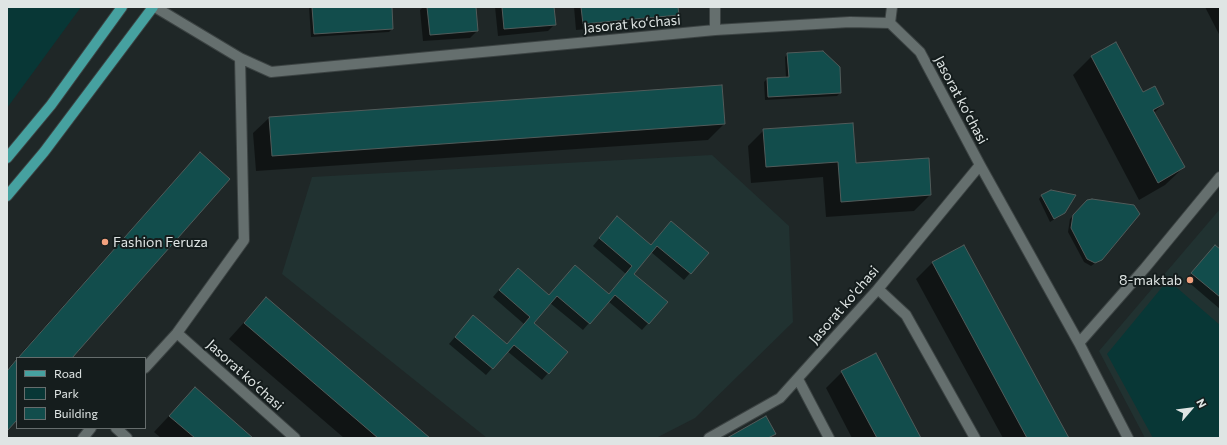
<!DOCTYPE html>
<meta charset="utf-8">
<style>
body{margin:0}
#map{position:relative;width:1227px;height:445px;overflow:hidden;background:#1f2727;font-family:Commissioner,sans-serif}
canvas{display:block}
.frame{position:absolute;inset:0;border:8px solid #dfe5e4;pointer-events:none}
.legend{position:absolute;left:16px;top:357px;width:130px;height:72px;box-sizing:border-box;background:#151d1d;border:1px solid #666d6d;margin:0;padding:5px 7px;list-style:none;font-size:12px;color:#dfe5e4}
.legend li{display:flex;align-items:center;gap:8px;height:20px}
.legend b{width:20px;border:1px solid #666d6d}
.north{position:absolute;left:1171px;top:389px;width:40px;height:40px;-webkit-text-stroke:3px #151d1d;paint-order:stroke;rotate:62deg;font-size:11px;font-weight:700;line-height:16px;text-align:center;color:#dfe5e4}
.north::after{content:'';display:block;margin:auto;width:14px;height:18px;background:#dfe5e4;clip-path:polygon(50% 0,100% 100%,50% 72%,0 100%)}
</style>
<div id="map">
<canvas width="1227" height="445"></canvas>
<div class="frame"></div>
<ul class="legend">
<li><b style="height:5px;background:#46a1a0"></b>Road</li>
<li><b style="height:11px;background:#083736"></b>Park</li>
<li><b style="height:11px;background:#124d4c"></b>Building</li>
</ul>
<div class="north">N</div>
</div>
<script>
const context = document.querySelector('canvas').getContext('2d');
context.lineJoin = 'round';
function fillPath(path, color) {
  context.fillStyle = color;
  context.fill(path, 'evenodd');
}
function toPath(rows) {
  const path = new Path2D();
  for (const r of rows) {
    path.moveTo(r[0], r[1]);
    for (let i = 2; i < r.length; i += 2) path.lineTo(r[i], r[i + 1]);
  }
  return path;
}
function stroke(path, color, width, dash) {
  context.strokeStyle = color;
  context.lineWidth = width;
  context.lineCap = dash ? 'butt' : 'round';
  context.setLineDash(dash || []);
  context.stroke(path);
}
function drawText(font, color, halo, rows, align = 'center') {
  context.font = font + ' Commissioner,sans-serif';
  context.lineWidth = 4;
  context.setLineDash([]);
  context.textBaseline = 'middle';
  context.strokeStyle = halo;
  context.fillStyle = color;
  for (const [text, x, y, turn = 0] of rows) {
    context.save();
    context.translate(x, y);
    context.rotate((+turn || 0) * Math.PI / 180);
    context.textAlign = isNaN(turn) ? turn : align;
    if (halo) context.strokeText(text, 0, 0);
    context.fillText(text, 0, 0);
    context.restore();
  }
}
const built = toPath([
 [712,155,789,226,793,322,695,418,656,438,487,438,282,274,312,177],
 [1220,209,1220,438,1145,438,1099,351]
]);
const green = toPath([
 [7,7,81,7,7,108],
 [1168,280,1220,325,1220,438,1153,438,1107,354]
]);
const shadow = toPath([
 [309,7,391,7,392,29,389,32,311,37],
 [423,7,475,7,477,31,470,38,423,41,420,10],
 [495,7,553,7,555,24,548,31,498,36],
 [574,7,677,7,678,15,671,21,576,30],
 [1205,7,1220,7,1220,36],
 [1116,43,1143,93,1163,104,1154,113,1184,167,1165,185,1139,200,1073,75,1091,57],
 [788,54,840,93,837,96,765,100,764,82,767,79,786,78,785,57],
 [721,86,724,124,708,140,256,171,253,133,269,118],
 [764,130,855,164,930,195,914,211,826,217,823,177,751,183,748,146],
 [200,154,70,358,17,358,182,172],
 [1042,195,1064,213,1050,222,1039,199],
 [1088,201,1101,259,1091,266,1084,262,1068,232,1070,219],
 [611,224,650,246,664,229,707,253,684,280,651,252,633,274,666,303,642,330,608,301,583,330,550,303,533,324,566,352,542,380,507,351,486,375,449,344,467,323,507,345,524,324,493,297,511,276,549,296,608,295,626,274,593,246],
 [963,246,1068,438,1003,438,916,279,932,263],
 [1215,246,1220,251,1220,309,1186,280],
 [266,298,429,438,344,438,229,339],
 [875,354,920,438,852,438,826,388,842,372],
 [17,358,17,418,7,430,7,370],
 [195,388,251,438,161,438,154,432]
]);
const building = toPath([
 [312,7,392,7,393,29,314,34,312,7],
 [427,7,476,7,478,31,430,35,427,7],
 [502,7,554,7,556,25,504,29,502,7],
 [581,7,678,7,679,15,583,24,581,7],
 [1116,42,1143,92,1155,86,1164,104,1153,110,1185,167,1158,183,1091,56,1116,42],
 [823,51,840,67,841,93,768,97,767,78,789,77,787,53,823,51],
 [722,85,725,124,272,156,269,117,722,85],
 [853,123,856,163,929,158,931,195,841,202,838,162,766,167,763,129,853,123],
 [200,152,230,179,72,358,18,358,200,152],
 [1051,190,1076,195,1065,213,1054,219,1041,195,1051,190],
 [1092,199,1134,205,1140,214,1102,260,1095,263,1087,259,1071,228,1073,215,1087,200,1092,199],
 [617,216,651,245,671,221,709,253,691,274,657,246,634,274,668,302,649,324,615,295,590,324,557,296,534,323,568,352,549,374,514,345,493,369,455,337,473,315,507,344,530,317,499,290,518,268,549,295,575,265,609,294,632,266,599,238,617,216],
 [964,245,1069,438,1027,438,932,262,964,245],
 [1215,245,1220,249,1220,297,1191,273,1215,245],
 [266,297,430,438,378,438,244,323,266,297],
 [876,353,921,438,877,438,841,371,876,353],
 [17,359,17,420,7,431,7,371,17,359],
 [195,387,253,438,195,438,169,416,195,387],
 [766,416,776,434,768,438,727,438,766,416]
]);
const minor = toPath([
 [155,7,240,58,271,72,715,30,850,22,890,23,920,52,980,165,1079,343,1128,438],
 [715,7,715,30],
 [890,23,892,7],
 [878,289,906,315,975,438],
 [177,333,295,438],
 [1079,343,1145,268,1220,177],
 [145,368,177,333,244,240,240,58],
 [798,379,829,438],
 [116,428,127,438],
 [83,438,91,428],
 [709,438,780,398,878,289,980,165]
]);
const major = toPath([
 [7,158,51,105,122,7],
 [7,196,44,152,153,7]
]);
const markers = [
 [105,242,4,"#f2a17e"],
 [1190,280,4,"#f2a17e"]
];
const streetNames = [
 ["Jasorat ko‘chasi",632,24,-5],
 ["Jasorat ko‘chasi",961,100,62],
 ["Jasorat ko'chasi",844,305,-49],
 ["Jasorat ko‘chasi",245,375,42]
];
const poiNames = [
 ["Fashion Feruza",113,242],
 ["8-maktab",1182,280,"right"]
];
fillPath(built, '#213231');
fillPath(green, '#083736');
fillPath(shadow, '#0007');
fillPath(building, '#124d4c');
stroke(building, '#515b5a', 1);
stroke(minor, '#3c4343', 12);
stroke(major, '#3c4343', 12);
stroke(minor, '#656f6e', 10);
stroke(major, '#46a1a0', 10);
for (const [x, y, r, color] of markers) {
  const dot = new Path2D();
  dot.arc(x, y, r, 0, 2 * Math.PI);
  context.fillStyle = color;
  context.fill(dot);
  stroke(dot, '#151d1d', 1.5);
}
drawText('14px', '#dfe5e4', '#151d1d', streetNames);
drawText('14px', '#dfe5e4', '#151d1d', poiNames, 'left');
</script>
